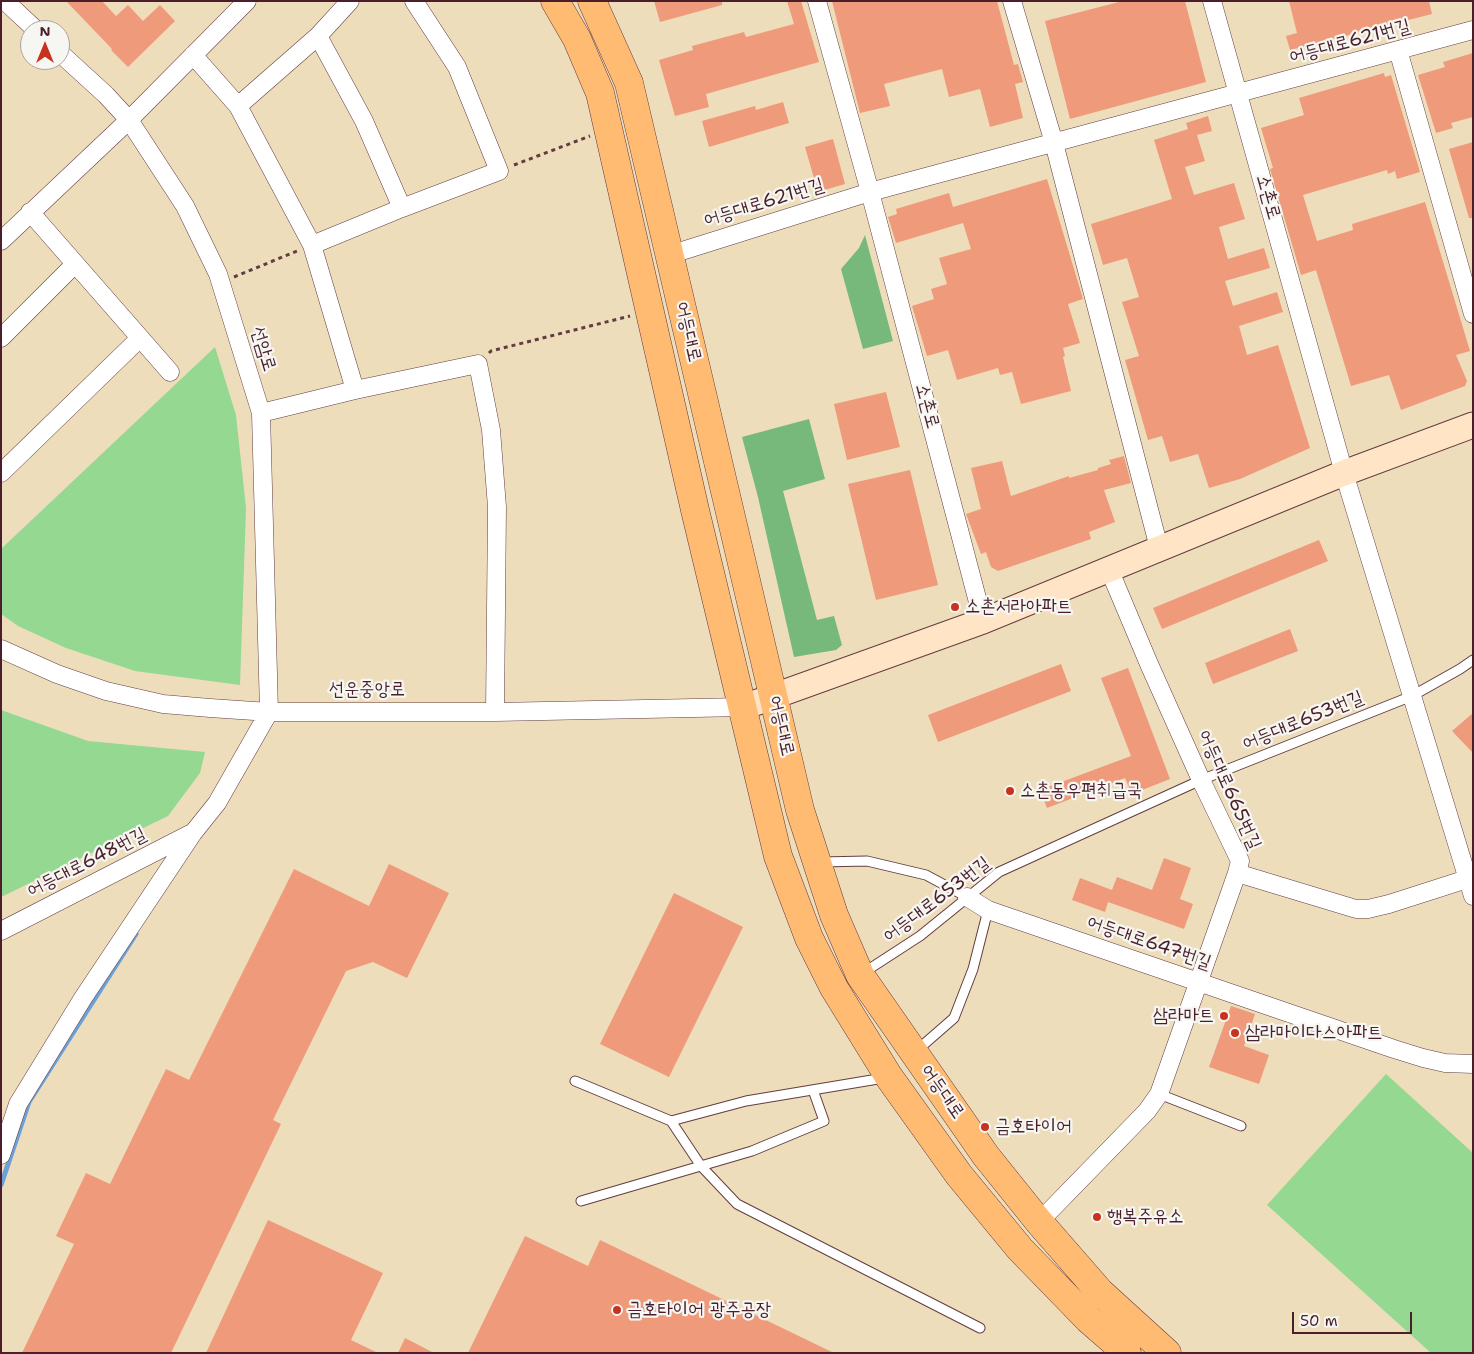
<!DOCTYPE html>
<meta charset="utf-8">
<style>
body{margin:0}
#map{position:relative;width:1474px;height:1354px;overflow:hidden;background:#edb;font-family:"Shantell Sans",sans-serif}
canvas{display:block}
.frame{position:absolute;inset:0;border:2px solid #4a1f2b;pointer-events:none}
.north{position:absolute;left:20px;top:20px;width:50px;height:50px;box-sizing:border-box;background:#f6f6f2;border:1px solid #b1a0a2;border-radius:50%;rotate:0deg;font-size:14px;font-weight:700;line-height:20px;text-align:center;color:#4a1f2b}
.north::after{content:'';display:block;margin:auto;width:18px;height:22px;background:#c8321e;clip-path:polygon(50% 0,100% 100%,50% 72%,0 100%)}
.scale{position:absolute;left:1292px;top:1312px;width:120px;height:22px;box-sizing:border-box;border:2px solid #4a1f2b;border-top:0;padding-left:6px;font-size:15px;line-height:18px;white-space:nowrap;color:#4a1f2b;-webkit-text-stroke:4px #f6f6f2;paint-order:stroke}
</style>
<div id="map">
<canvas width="1474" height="1354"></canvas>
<div class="frame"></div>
<div class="north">N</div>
<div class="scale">50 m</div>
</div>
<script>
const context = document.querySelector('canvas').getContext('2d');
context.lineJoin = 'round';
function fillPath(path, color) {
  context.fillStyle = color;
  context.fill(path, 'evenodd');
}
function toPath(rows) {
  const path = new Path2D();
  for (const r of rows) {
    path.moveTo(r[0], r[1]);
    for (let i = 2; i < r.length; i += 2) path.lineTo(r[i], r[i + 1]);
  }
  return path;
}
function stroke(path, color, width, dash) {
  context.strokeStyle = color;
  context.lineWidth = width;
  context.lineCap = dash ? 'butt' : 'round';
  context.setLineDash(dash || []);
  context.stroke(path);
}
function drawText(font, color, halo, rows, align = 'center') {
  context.font = font + ' "Shantell Sans","Poor Story",sans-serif';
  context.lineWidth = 4.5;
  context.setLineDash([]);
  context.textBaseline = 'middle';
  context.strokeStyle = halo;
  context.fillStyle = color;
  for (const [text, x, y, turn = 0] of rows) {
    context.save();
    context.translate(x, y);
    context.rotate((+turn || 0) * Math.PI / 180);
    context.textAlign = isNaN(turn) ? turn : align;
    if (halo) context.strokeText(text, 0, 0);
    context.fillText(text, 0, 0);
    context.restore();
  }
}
const green = toPath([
 [215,347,236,415,246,508,240,685,135,671,66,648,18,626,1,614,1,549],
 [1,710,88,741,205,752,200,773,168,816,1,897],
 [1386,1074,1473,1153,1473,1353,1431,1353,1267,1205]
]);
const forest = toPath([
 [865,235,893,341,863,349,841,269,859,248],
 [809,419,825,479,783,491,817,620,834,616,842,645,836,650,794,657,758,497,742,437]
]);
const stream = toPath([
 [1,1185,29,1102,136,934]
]);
const building = toPath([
 [66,1,102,1,116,16,128,5,143,21,160,5,175,21,128,67,111,50,112,49],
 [654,1,722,1,722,5,660,22],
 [787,1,801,1,819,62,706,94,709,107,675,116,659,60,693,50,692,46,744,32,746,37,794,24],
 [832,1,997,1,1014,65,1018,64,1023,82,1015,84,1023,118,990,127,980,89,949,97,942,69,884,84,890,106,860,113],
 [1123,1,1185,1,1206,82,1070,119,1045,21],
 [1289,1,1429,1,1432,14,1290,50,1286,36,1297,33],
 [1473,53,1473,117,1451,123,1453,128,1436,133,1418,75,1445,67,1443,62],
 [1384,73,1385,77,1391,75,1420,172,1397,179,1395,171,1388,174,1387,170,1303,195,1317,241,1353,230,1352,224,1425,202,1470,351,1456,355,1467,381,1465,386,1401,410,1389,375,1351,386,1316,270,1301,275,1270,169,1273,168,1261,128,1304,115,1299,98],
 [783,102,789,123,709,147,702,121,755,106,756,110],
 [1208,116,1212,131,1197,135,1205,161,1185,167,1194,195,1234,183,1245,219,1219,227,1228,259,1264,248,1270,268,1225,281,1233,306,1277,292,1283,312,1239,326,1247,355,1278,345,1310,448,1240,479,1209,488,1198,454,1170,462,1162,436,1148,440,1125,360,1139,356,1122,302,1139,297,1127,258,1103,265,1091,224,1172,199,1154,140,1188,129,1186,123],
 [833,139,845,184,818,192,805,147],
 [1473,142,1473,218,1469,218,1449,149],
 [1047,179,1083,299,1068,304,1080,343,1063,348,1065,356,1063,357,1071,391,1021,404,1012,372,1000,375,998,368,957,380,948,350,927,356,912,306,934,299,931,289,947,284,939,258,971,249,963,223,896,243,888,217,897,214,896,209,949,193,953,207],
 [886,392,900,447,847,460,834,404],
 [1124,456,1131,483,1104,490,1115,522,1089,532,1091,539,998,571,991,567,986,552,981,554,966,514,981,509,971,468,1002,461,1011,496,1069,476,1069,478,1098,470,1098,468,1111,464,1109,460],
 [910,470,938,585,876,600,848,484],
 [1319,540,1328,561,1162,629,1153,608],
 [1290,629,1298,651,1213,684,1205,663],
 [1061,664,1071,691,938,742,928,715],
 [1128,668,1170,779,1132,794,1125,778,1047,808,1040,790,1131,756,1101,678],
 [1473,713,1473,753,1452,731],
 [1164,858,1191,868,1180,899,1193,904,1184,929,1108,902,1105,912,1072,900,1080,878,1112,890,1117,877,1152,890],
 [389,864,449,893,407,978,373,962,346,971,273,1120,281,1124,171,1353,22,1353,74,1244,56,1236,86,1173,110,1184,166,1069,189,1080,294,869,369,906],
 [674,893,743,927,669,1077,600,1044],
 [1231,1006,1255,1014,1244,1046,1269,1055,1259,1084,1209,1067],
 [268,1220,383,1273,351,1340,378,1353,206,1353],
 [525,1236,588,1266,600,1240,834,1353,468,1353],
 [405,1338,434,1353,398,1353]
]);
const path = toPath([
 [514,165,590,136],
 [234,277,297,251],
 [489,353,491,351,630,316]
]);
const lane = toPath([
 [821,862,867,861,926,875,967,897],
 [863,973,920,936,999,872,1201,780,1412,696,1460,669,1473,660],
 [915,1052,954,1018,973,969,988,910],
 [575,1081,671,1121,746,1101,884,1078],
 [1159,1094,1241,1126],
 [671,1121,701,1166,737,1204,980,1328],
 [581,1201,752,1151,824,1121,813,1090]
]);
const street = toPath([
 [5,1,36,30],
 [817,1,870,192,983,621],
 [1012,1,1054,143,1159,548],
 [1212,1,1344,473,1473,896],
 [318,36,364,121,402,208],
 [1398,50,1473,314],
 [193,55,238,106,312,245,355,390],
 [238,106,318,36,350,1],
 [30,212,170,372],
 [1,241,129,120,247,1],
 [312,245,402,208,499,171,457,67,414,1],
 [669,255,870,192,1473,30],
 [1,338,75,264],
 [261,413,355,390,478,364,491,430,497,507,495,712],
 [1,473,140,338],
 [1,649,57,674,106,691,163,704,210,708,269,712,495,712,744,707],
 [1237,873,1356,909,1368,909,1389,904,1473,877],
 [967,897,988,910,1394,1049,1423,1058,1445,1063,1473,1064],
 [1,931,190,834],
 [1,1155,18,1104,83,998,193,833,217,803,269,712,261,413,218,274,185,206,129,120,106,95,60,53],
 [1039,1222,1147,1111,1159,1094,1237,873,1240,861,1201,780,1149,664,1109,569]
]);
const secondary = toPath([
 [744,707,983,621,1344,473,1473,425]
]);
const primary = toPath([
 [555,1,577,39,600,93,695,510,778,856,809,938,834,988,889,1077,959,1175,1020,1249,1088,1319,1127,1353],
 [592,1,629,83,800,810,834,915,860,975,986,1156,1039,1222,1100,1292,1167,1353]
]);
const markers = [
 [955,607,5,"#c8321e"],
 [1010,791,5,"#c8321e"],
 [1224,1016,5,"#c8321e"],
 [1235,1033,5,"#c8321e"],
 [985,1127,5,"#c8321e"],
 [1097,1217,5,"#c8321e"],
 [617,1310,5,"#c8321e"]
];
const streetNames = [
 ["어등대로621번길",1350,42,-15],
 ["소촌로",1268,197,74],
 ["어등대로621번길",764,203,-17],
 ["어등대로",688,332,77],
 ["선암로",263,349,73],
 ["소촌로",927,406,75],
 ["선운중앙로",367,690],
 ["어등대로653번길",1303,721,-22],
 ["어등대로",781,726,77],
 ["어등대로665번길",1229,790,66],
 ["어등대로648번길",87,863,-27],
 ["어등대로653번길",937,900,-37],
 ["어등대로647번길",1149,943,19],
 ["어등대로",942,1092,55]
];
const poiNames = [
 ["소촌서라아파트",965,607],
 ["소촌동우편취급국",1020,791],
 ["삼라마트",1214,1016,"right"],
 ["삼라마이다스아파트",1245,1033],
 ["금호타이어",995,1127],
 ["행복주유소",1107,1217],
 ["금호타이어 광주공장",627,1310]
];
fillPath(green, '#94d891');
fillPath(forest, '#77b87b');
stroke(stream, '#6ba1d8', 5);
fillPath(building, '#ee9a7b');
stroke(lane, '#633c41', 11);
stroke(street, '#633c41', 19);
stroke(secondary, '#633c41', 27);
stroke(primary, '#633c41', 29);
stroke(path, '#633c41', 3, [4, 4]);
stroke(lane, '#fff', 9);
stroke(street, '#fff', 18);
stroke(secondary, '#ffe4c6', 25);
stroke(primary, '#ffbb71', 28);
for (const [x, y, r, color] of markers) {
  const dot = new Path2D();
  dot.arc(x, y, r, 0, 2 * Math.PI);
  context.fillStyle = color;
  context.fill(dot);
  stroke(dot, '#f6f6f2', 2);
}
drawText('19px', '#4a1f2b', '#f6f6f2', streetNames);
drawText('19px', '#4a1f2b', '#f6f6f2', poiNames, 'left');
</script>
